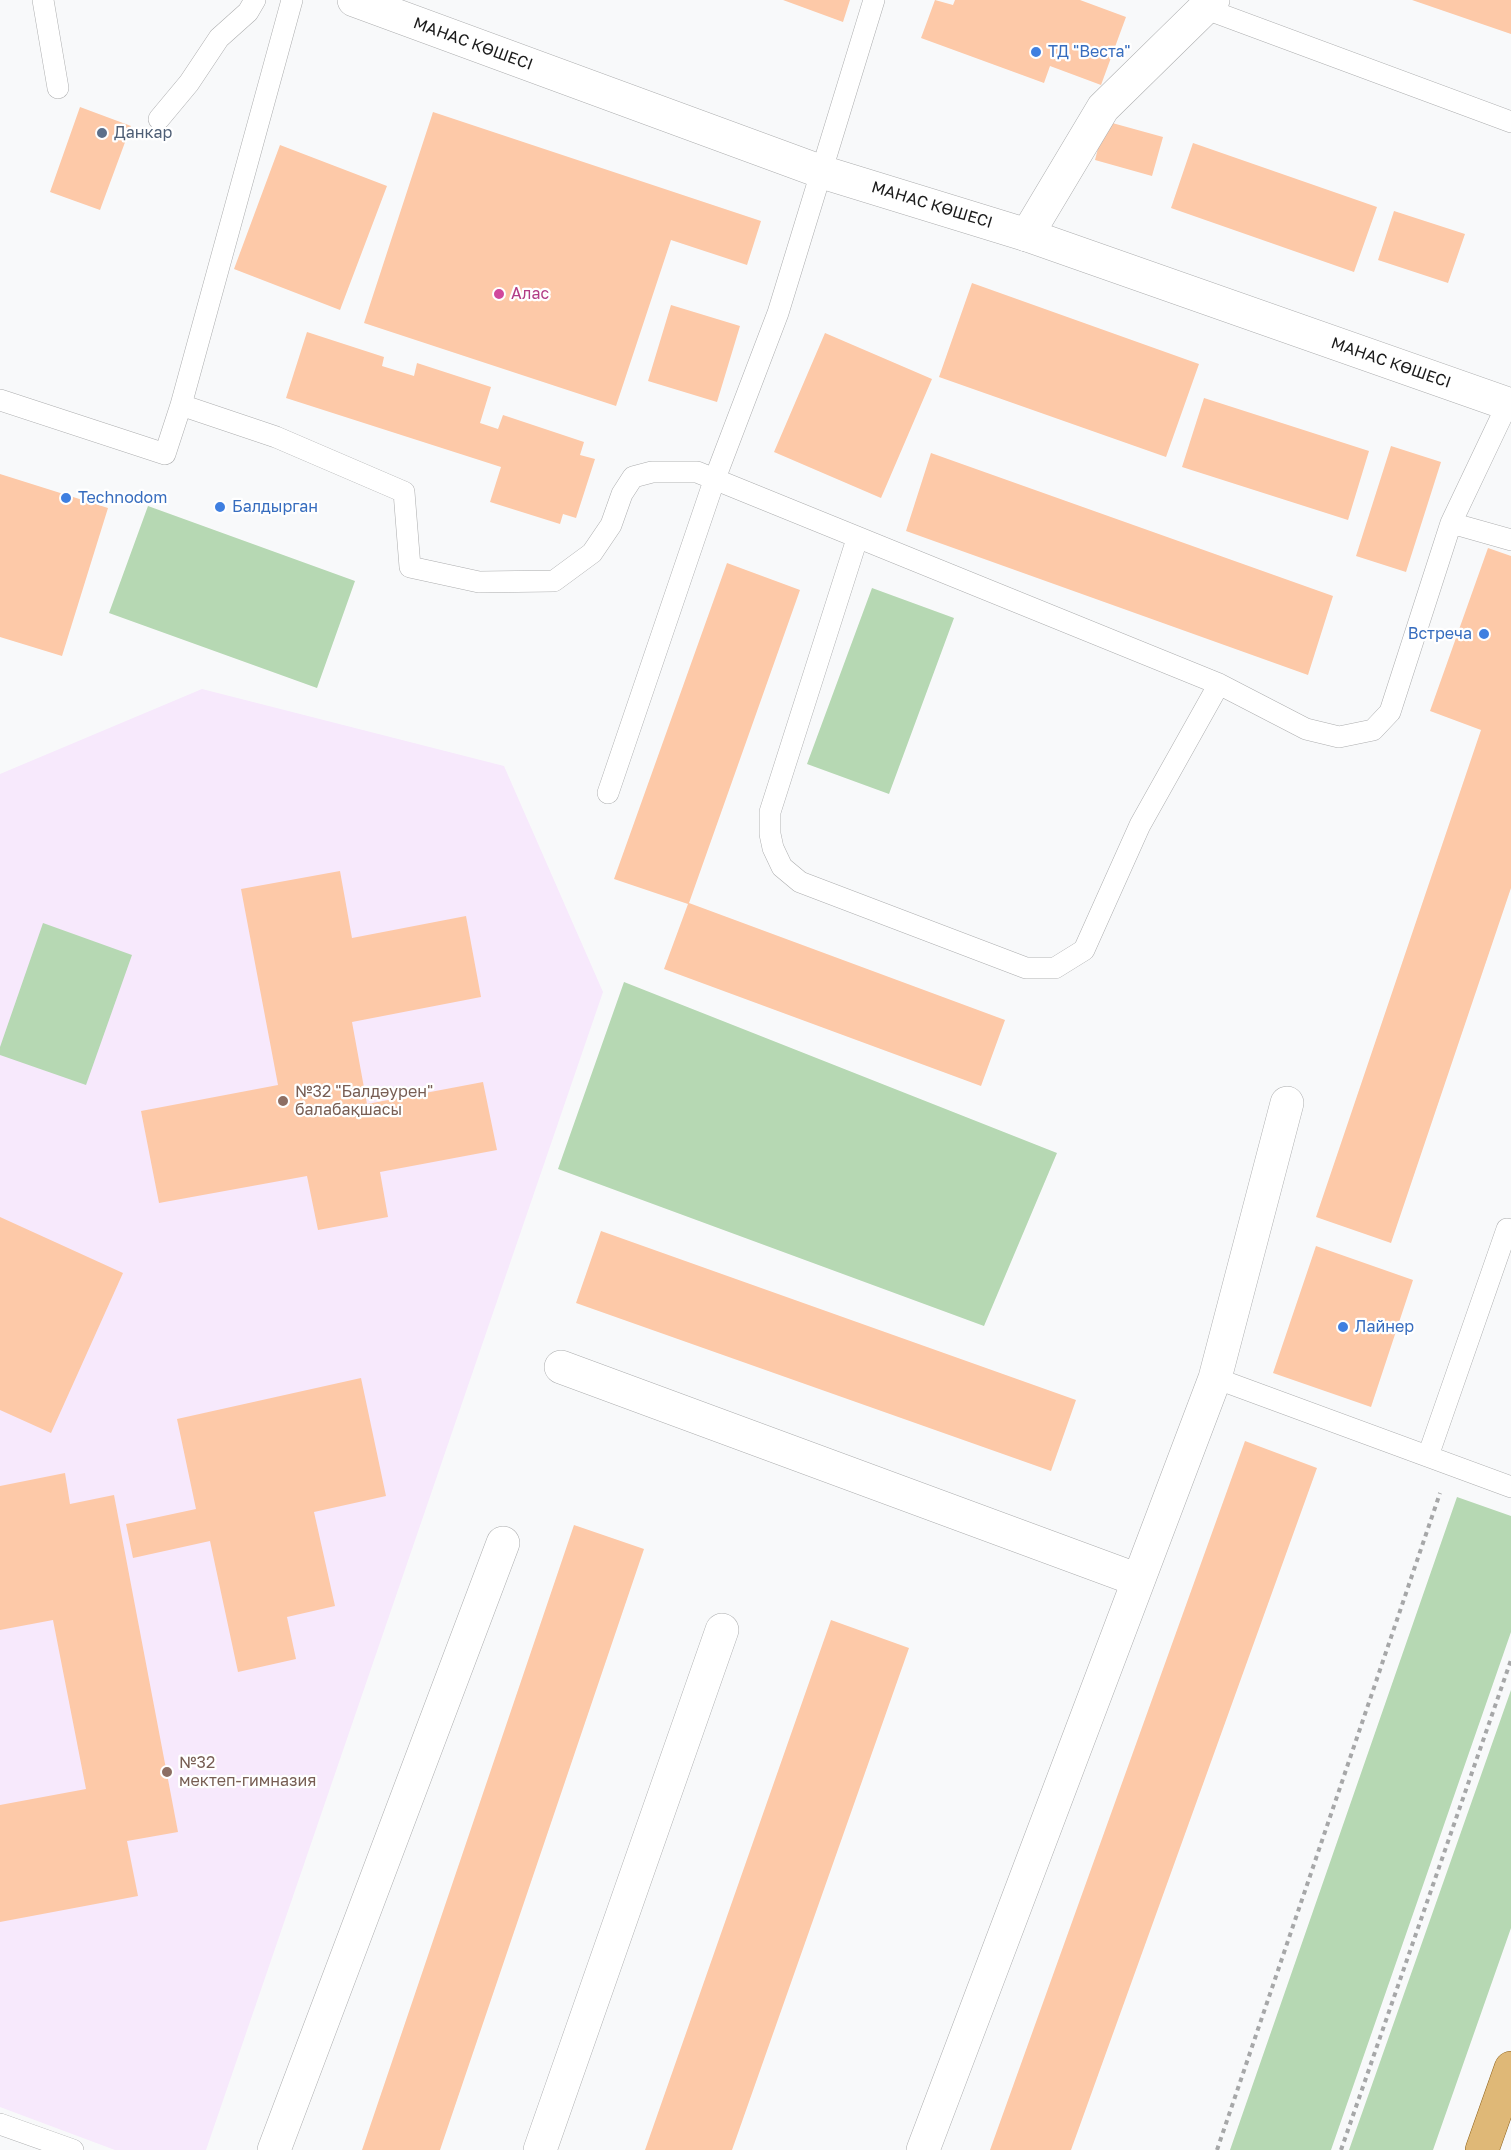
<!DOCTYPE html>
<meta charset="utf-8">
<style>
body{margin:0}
canvas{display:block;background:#f8f9fa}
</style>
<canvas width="1511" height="2150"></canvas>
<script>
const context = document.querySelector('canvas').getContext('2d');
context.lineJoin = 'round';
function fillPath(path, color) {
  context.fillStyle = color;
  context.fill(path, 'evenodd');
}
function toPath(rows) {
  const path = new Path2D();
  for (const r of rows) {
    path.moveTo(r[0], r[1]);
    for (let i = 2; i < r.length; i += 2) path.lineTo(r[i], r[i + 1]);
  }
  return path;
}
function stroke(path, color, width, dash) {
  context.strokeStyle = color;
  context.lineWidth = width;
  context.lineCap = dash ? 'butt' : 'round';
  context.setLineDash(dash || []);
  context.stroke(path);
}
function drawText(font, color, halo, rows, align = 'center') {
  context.font = font + ' "Golos Text",sans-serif';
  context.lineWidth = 4.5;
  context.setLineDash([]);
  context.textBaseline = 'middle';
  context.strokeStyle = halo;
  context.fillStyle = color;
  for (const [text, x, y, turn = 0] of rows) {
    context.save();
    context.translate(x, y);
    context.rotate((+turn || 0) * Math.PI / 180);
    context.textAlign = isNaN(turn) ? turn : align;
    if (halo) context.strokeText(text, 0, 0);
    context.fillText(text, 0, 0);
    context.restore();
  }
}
const education = toPath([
 [202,689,504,766,603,992,206,2150,115,2150,0,2107,0,774]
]);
const green = toPath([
 [148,506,355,581,317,688,109,613],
 [872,588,954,618,889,794,807,764],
 [43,923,132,955,86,1085,0,1055,0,1047],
 [624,982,1057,1153,984,1326,558,1169],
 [1457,1497,1511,1516,1511,1632,1331,2150,1230,2150],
 [1511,1690,1511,1928,1433,2150,1349,2150]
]);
const building = toPath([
 [783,0,850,0,843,22],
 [935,0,953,5,955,0,1080,0,1126,17,1101,85,1050,66,1044,83,921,38],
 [1412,0,1511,0,1511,34],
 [80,107,131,126,100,210,50,192],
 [433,112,761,221,747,265,671,240,616,406,364,323],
 [1105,121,1163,137,1152,176,1095,160],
 [1193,143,1377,207,1354,272,1171,208],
 [280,145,387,186,340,310,234,269],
 [1394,211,1465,234,1448,283,1378,260],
 [972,283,1199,364,1166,457,939,377],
 [671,305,740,326,717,402,648,381],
 [307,332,384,357,382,366,414,376,417,363,491,387,480,423,498,429,503,415,584,442,580,455,595,459,576,518,563,514,560,524,490,502,501,467,286,398],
 [825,333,932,379,881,498,774,452],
 [1204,398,1369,451,1348,520,1182,467],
 [1391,446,1441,462,1406,572,1356,556],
 [931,453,1333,596,1308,675,906,531],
 [0,474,108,508,62,656,0,637],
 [1488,548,1511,556,1511,888,1391,1243,1316,1217,1481,730,1430,711],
 [727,563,800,590,689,903,1005,1020,981,1086,664,969,688,904,614,879],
 [340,871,352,938,466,916,481,997,352,1022,367,1104,483,1082,497,1150,380,1172,388,1217,318,1230,307,1176,159,1203,141,1111,278,1085,241,889],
 [0,1217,123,1273,51,1433,0,1410],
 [601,1231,1076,1400,1051,1471,576,1303],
 [1316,1246,1413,1280,1371,1407,1273,1373],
 [361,1378,386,1496,314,1512,335,1606,287,1617,296,1659,238,1672,210,1541,133,1558,126,1524,196,1509,177,1419],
 [1245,1441,1317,1468,1071,2150,990,2150],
 [65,1473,70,1504,114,1495,178,1832,127,1841,138,1896,0,1922,0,1805,86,1789,53,1620,0,1630,0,1486],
 [574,1525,644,1549,440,2150,362,2150],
 [831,1620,909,1648,732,2150,645,2150]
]);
const path = toPath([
 [1217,2150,1440,1493],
 [1341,2150,1511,1660]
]);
const service = toPath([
 [43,0,58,88],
 [292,0,181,405,276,437,404,492,410,567,479,582,554,581,592,553,611,525,622,494,633,477,652,472,697,472,1219,684,1306,729,1339,737,1373,730,1390,712,1451,523,1508,403],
 [1206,9,1511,122],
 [159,119,189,83,219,38,248,12,255,0],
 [0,400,165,454,181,405],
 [1451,523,1511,540],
 [857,539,770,812,770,834,773,848,782,867,800,882,1026,968,1055,968,1084,950,1140,825,1219,684],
 [608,793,714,481,778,313,874,0],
 [1215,1378,1511,1487],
 [1428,1456,1507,1229],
 [0,2124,73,2150]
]);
const minor = toPath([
 [1027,235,1103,108,1213,0],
 [561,1367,1138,1580],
 [274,2150,503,1543],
 [540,2150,722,1630],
 [923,2150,1215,1378,1287,1103]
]);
const tertiary = toPath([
 [354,0,822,172,1027,235,1511,405]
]);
const primary = toPath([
 [1482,2150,1511,2068]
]);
const markers = [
 [1036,52,6,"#3f7fe0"],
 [102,133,6,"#5c6f8a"],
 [499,294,6,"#d1479c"],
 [66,498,6,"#3f7fe0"],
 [220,507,6,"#3f7fe0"],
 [1484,634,6,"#3f7fe0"],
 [283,1101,6,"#8d6e63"],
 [1343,1327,6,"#3f7fe0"],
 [167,1772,6,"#8d6e63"]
];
const streetNames = [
 ["МАНАС КӨШЕСІ",473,44,20],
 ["МАНАС КӨШЕСІ",932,205,17],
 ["МАНАС КӨШЕСІ",1391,363,19]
];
const shopNames = [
 ["ТД \"Веста\"",1048,52],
 ["Technodom",78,498],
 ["Балдырган",232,507],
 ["Встреча",1472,634,"right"],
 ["Лайнер",1355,1327]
];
const serviceNames = [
 ["Данкар",114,133]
];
const hotelNames = [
 ["Алас",511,294]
];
const educationNames = [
 ["№32 \"Балдәурен\"",295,1092],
 ["балабақшасы",295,1110],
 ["№32",179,1763],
 ["мектеп-гимназия",179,1781]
];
fillPath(education, '#f7e9fc');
fillPath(green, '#b6d8b3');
fillPath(building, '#fdc9a8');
stroke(service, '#adaeaf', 22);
stroke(minor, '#adaeaf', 34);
stroke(tertiary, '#adaeaf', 34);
stroke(primary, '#8d621c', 34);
stroke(path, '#a6a7a8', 4, [4.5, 4.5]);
stroke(service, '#fff', 21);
stroke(minor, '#fff', 33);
stroke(tertiary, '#fff', 33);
stroke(primary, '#dfb877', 33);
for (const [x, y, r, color] of markers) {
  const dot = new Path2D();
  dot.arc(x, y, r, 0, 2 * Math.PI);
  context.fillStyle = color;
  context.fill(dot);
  stroke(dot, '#fff', 2);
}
drawText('16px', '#1b1b1b', '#fff', streetNames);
drawText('16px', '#366cbe', '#fff', shopNames, 'left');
drawText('16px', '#4e5e75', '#fff', serviceNames, 'left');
drawText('16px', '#b23c85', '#fff', hotelNames, 'left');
drawText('16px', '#785e54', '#fff', educationNames, 'left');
</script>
